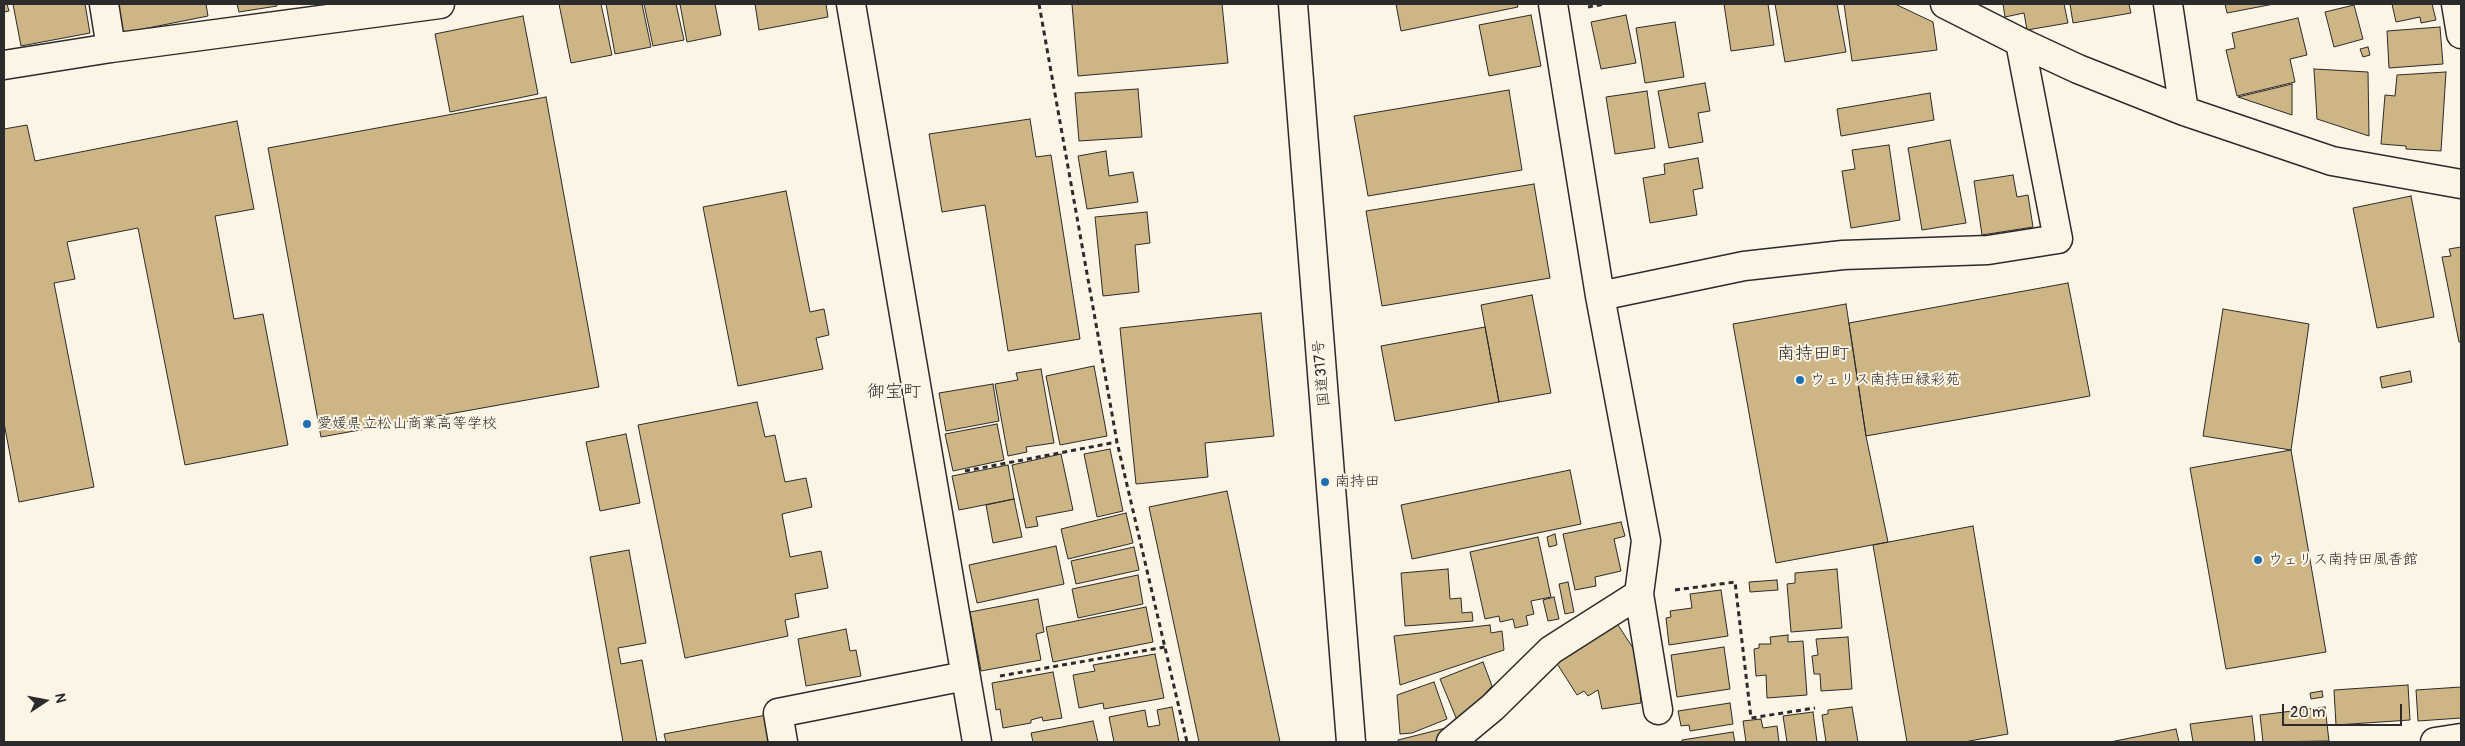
<!DOCTYPE html>
<meta charset="utf-8">
<style>
body{margin:0}
#map{position:relative;width:2465px;height:746px;overflow:hidden;background:#fcf5e5;font-family:Pangolin,sans-serif}
canvas{display:block}
.frame{position:absolute;inset:0;border:5px solid #2b2b2b;pointer-events:none}
.north{position:absolute;left:20px;top:676px;width:50px;height:50px;-webkit-text-stroke:4px #fcf5e5;paint-order:stroke;rotate:79deg;font-size:14px;font-weight:700;line-height:20px;text-align:center;color:#2b2b2b}
.north::after{content:'';display:block;margin:auto;width:18px;height:22px;background:#2b2b2b;clip-path:polygon(50% 0,100% 100%,50% 72%,0 100%)}
.scale{position:absolute;left:2282px;top:704px;width:120px;height:22px;box-sizing:border-box;border:2px solid #2b2b2b;border-top:0;padding-left:6px;font-size:15px;line-height:18px;white-space:nowrap;color:#2b2b2b;-webkit-text-stroke:4px #fcf5e5;paint-order:stroke}
</style>
<div id="map">
<canvas width="2465" height="746"></canvas>
<div class="frame"></div>
<div class="north">N</div>
<div class="scale">20 m</div>
</div>
<script>
const context = document.querySelector('canvas').getContext('2d');
context.lineJoin = 'round';
function fillPath(path, color) {
  context.fillStyle = color;
  context.fill(path, 'evenodd');
}
function toPath(rows) {
  const path = new Path2D();
  for (const r of rows) {
    path.moveTo(r[0], r[1]);
    for (let i = 2; i < r.length; i += 2) path.lineTo(r[i], r[i + 1]);
  }
  return path;
}
function stroke(path, color, width, dash) {
  context.strokeStyle = color;
  context.lineWidth = width;
  context.lineCap = dash ? 'butt' : 'round';
  context.setLineDash(dash || []);
  context.stroke(path);
}
function drawText(font, color, halo, rows, align = 'center') {
  context.font = font + ' Pangolin,"Klee One",sans-serif';
  context.lineWidth = 4;
  context.setLineDash([]);
  context.textBaseline = 'middle';
  context.strokeStyle = halo;
  context.fillStyle = color;
  for (const [text, x, y, turn = 0] of rows) {
    context.save();
    context.translate(x, y);
    context.rotate((+turn || 0) * Math.PI / 180);
    context.textAlign = isNaN(turn) ? turn : align;
    if (halo) context.strokeText(text, 0, 0);
    context.fillText(text, 0, 0);
    context.restore();
  }
}
const building = toPath([
 [4,4,7,4,9,11,4,12,4,4],
 [13,4,85,4,90,33,21,46,13,4],
 [118,4,206,4,208,16,123,33,118,4],
 [237,4,277,4,277,6,239,12,237,4],
 [559,4,601,4,612,55,571,63,559,4],
 [606,4,642,4,651,47,615,54,606,4],
 [644,4,676,4,684,40,653,46,644,4],
 [680,4,715,4,721,35,687,42,680,4],
 [755,4,826,4,828,17,759,30,755,4],
 [1072,4,1222,4,1228,63,1078,76,1072,4],
 [1396,4,1517,4,1518,7,1401,31,1396,4],
 [1724,4,1768,4,1774,45,1731,51,1724,4],
 [1775,4,1837,4,1846,52,1785,62,1775,4],
 [1844,4,1895,4,1933,22,1937,50,1852,61,1844,4],
 [2003,4,2064,4,2068,23,2027,30,2024,13,2005,17,2003,4],
 [2070,4,2129,4,2131,13,2073,23,2070,4],
 [2225,4,2274,4,2227,13,2225,4],
 [2392,4,2432,4,2436,20,2421,23,2420,17,2396,22,2392,4],
 [2354,5,2363,39,2334,47,2325,12,2354,5],
 [1531,15,1541,66,1489,76,1479,25,1531,15],
 [1626,15,1636,63,1601,69,1591,22,1626,15],
 [523,16,538,94,450,112,435,34,523,16],
 [2298,18,2307,55,2290,59,2295,82,2237,96,2226,50,2235,48,2232,33,2298,18],
 [1675,22,1684,77,1645,83,1636,28,1675,22],
 [2440,27,2443,64,2389,68,2387,31,2440,27],
 [2368,47,2370,55,2363,57,2360,49,2368,47],
 [2314,69,2368,72,2369,136,2317,119,2314,69],
 [2446,72,2441,151,2406,149,2406,146,2381,144,2385,95,2395,96,2397,75,2446,72],
 [1705,83,1710,111,1698,113,1703,142,1669,148,1658,91,1705,83],
 [2292,84,2292,115,2238,97,2292,84],
 [1138,89,1142,137,1079,141,1075,93,1138,89],
 [1509,90,1522,170,1368,196,1354,116,1509,90],
 [1647,91,1655,148,1615,154,1606,97,1647,91],
 [1930,93,1934,120,1841,136,1837,109,1930,93],
 [546,97,599,387,321,437,268,148,546,97],
 [1030,119,1036,157,1051,155,1080,339,1008,351,985,205,942,212,929,134,1030,119],
 [237,121,254,209,215,216,234,319,263,314,288,445,185,465,138,228,67,242,75,279,54,283,94,487,19,502,4,423,4,129,27,125,35,161,237,121],
 [1950,140,1966,223,1922,230,1908,148,1950,140],
 [1889,145,1900,220,1851,228,1842,171,1855,169,1852,150,1889,145],
 [1106,151,1109,176,1133,172,1138,202,1087,209,1078,156,1106,151],
 [1698,158,1703,188,1693,190,1697,215,1650,223,1643,178,1665,174,1664,164,1698,158],
 [2013,175,2017,197,2028,195,2033,227,1982,235,1974,181,2013,175],
 [1534,184,1550,278,1382,306,1366,211,1534,184],
 [786,191,810,312,824,309,829,335,816,338,823,369,738,386,703,207,786,191],
 [2411,196,2434,317,2377,328,2353,208,2411,196],
 [1147,212,1150,243,1135,245,1139,292,1103,296,1095,217,1147,212],
 [2461,247,2461,342,2459,342,2442,257,2451,256,2449,249,2461,247],
 [2068,283,2090,396,1866,436,1849,323,2068,283],
 [1532,295,1551,393,1499,402,1481,305,1532,295],
 [1846,304,1866,436,1888,542,1776,563,1733,324,1846,304],
 [2223,309,2309,324,2291,450,2203,436,2223,309],
 [1261,313,1274,436,1205,443,1208,477,1136,484,1120,328,1261,313],
 [1485,327,1499,402,1395,421,1381,346,1485,327],
 [1094,366,1107,436,1060,445,1046,376,1094,366],
 [1041,369,1054,443,1026,447,1027,452,1008,456,995,384,1018,380,1016,373,1041,369],
 [2410,371,2412,382,2382,388,2380,377,2410,371],
 [993,384,999,421,946,431,939,393,993,384],
 [757,402,765,437,775,435,785,482,806,478,812,507,782,514,790,557,821,551,828,588,795,594,799,617,785,620,788,636,685,658,638,425,757,402],
 [997,424,1004,460,953,471,945,434,997,424],
 [626,434,640,503,600,511,586,442,626,434],
 [1110,449,1123,511,1097,517,1084,454,1110,449],
 [2291,450,2326,652,2226,669,2190,468,2291,450],
 [1061,454,1073,510,1036,517,1038,526,1026,528,1012,465,1061,454],
 [1008,465,1014,499,959,510,952,476,1008,465],
 [1570,470,1581,524,1412,559,1401,505,1570,470],
 [1227,491,1280,742,1199,742,1149,507,1227,491],
 [1014,499,1022,537,993,543,986,505,1014,499],
 [1126,513,1133,543,1068,559,1061,529,1126,513],
 [1621,522,1625,536,1614,539,1621,571,1595,577,1596,586,1575,590,1563,534,1621,522],
 [1973,526,2008,734,1964,742,1907,742,1873,545,1973,526],
 [1555,534,1557,545,1549,547,1547,537,1555,534],
 [1538,537,1551,597,1531,601,1534,614,1526,616,1528,625,1515,628,1513,619,1500,622,1499,616,1485,619,1470,552,1538,537],
 [1056,546,1064,584,977,603,969,565,1056,546],
 [1134,547,1139,570,1076,584,1071,561,1134,547],
 [629,550,646,643,618,648,621,664,642,660,657,742,623,742,590,557,629,550],
 [1448,569,1450,599,1461,598,1462,613,1472,612,1473,621,1405,626,1401,573,1448,569],
 [1837,569,1842,628,1791,632,1787,584,1795,583,1795,573,1837,569],
 [1138,575,1143,604,1078,618,1072,589,1138,575],
 [1777,580,1778,590,1750,592,1749,582,1777,580],
 [1568,582,1574,612,1565,614,1559,584,1568,582],
 [1721,590,1728,636,1669,645,1666,618,1671,617,1670,611,1692,608,1690,594,1721,590],
 [1554,597,1559,619,1548,621,1543,600,1554,597],
 [1038,599,1044,632,1036,634,1041,660,981,671,970,612,1038,599],
 [1146,607,1153,642,1053,662,1046,627,1146,607],
 [1616,622,1637,654,1641,703,1602,709,1598,690,1588,696,1584,691,1577,695,1556,662,1616,622],
 [1490,625,1491,633,1502,631,1504,650,1400,685,1394,636,1490,625],
 [846,629,850,651,856,650,861,676,806,686,798,639,846,629],
 [1788,635,1788,642,1803,641,1807,695,1767,698,1766,675,1756,676,1754,649,1759,648,1759,644,1771,644,1770,637,1788,635],
 [1848,637,1852,689,1821,691,1820,674,1814,674,1812,656,1818,655,1816,639,1848,637],
 [1724,647,1730,689,1677,697,1671,655,1724,647],
 [1155,654,1164,698,1104,709,1103,703,1079,708,1073,675,1095,671,1093,665,1155,654],
 [1483,662,1492,686,1463,718,1457,720,1440,679,1483,662],
 [1053,672,1062,718,1043,721,1042,717,1031,720,1031,723,1003,728,1000,709,996,710,992,683,1053,672],
 [1434,682,1447,719,1412,733,1400,734,1397,695,1434,682],
 [2408,685,2410,720,2336,725,2334,690,2408,685],
 [2461,687,2461,718,2418,721,2416,690,2461,687],
 [2322,691,2323,697,2311,699,2310,693,2322,691],
 [1730,703,1733,724,1690,731,1689,725,1681,726,1678,711,1730,703],
 [1172,707,1179,742,1114,742,1109,717,1145,710,1148,727,1160,725,1157,710,1172,707],
 [1852,707,1858,742,1826,742,1822,715,1828,714,1828,710,1852,707],
 [2325,707,2329,741,2263,742,2260,715,2325,707],
 [1813,712,1817,742,1787,742,1783,716,1813,712],
 [772,714,777,742,666,742,664,734,772,714],
 [2252,716,2255,742,2193,742,2190,724,2252,716],
 [1761,719,1763,728,1777,726,1779,742,1746,742,1743,721,1761,719],
 [1093,721,1098,742,1033,742,1031,733,1093,721],
 [1450,727,1449,731,1434,742,1398,742,1398,740,1450,727],
 [2176,729,2179,742,2110,742,2176,729],
 [1733,732,1735,742,1682,742,1682,740,1733,732]
]);
const path = toPath([
 [1039,4,1117,442,1187,742],
 [1588,7,1605,4],
 [965,471,1117,442],
 [1675,590,1735,582,1751,718,1815,708],
 [1000,676,1165,647]
]);
const street = toPath([
 [104,4,111,48],
 [851,4,977,742],
 [1945,4,2020,42,2078,69,2184,111,2332,161,2461,184],
 [2168,4,2184,111],
 [2456,4,2461,34],
 [4,65,111,48,440,4],
 [1600,296,1744,266,1843,255,1988,250,2058,239,2020,42],
 [1639,594,1658,710],
 [783,742,778,713,965,676],
 [1451,742,1493,707,1551,650,1639,594,1646,541,1600,296,1553,4],
 [2435,742,2461,738]
]);
const highway = toPath([
 [1293,4,1351,742]
]);
const markers = [
 [1800,380,5,"#1f6fb2"],
 [307,424,5,"#1f6fb2"],
 [1325,482,5,"#1f6fb2"],
 [2258,560,5,"#1f6fb2"]
];
const streetNames = [
 ["国道317号",1322,373,-95]
];
const poiNames = [
 ["ウェリス南持田緑彩苑",1810,380],
 ["愛媛県立松山商業高等学校",317,424],
 ["南持田",1335,482],
 ["ウェリス南持田風香館",2268,560]
];
const quarterNames = [
 ["南持田町",1813,354],
 ["御宝町",894,392]
];
fillPath(building, '#ceb585');
stroke(building, '#2b2b2b', 1);
stroke(street, '#2b2b2b', 31);
stroke(highway, '#2b2b2b', 31);
stroke(path, '#2b2b2b', 3, [5, 4]);
stroke(street, '#fcf5e5', 28);
stroke(highway, '#fcf5e5', 28);
for (const [x, y, r, color] of markers) {
  const dot = new Path2D();
  dot.arc(x, y, r, 0, 2 * Math.PI);
  context.fillStyle = color;
  context.fill(dot);
  stroke(dot, '#fcf5e5', 2);
}
drawText('15px', '#2b2b2b', '#fcf5e5', streetNames);
drawText('15px', '#2b2b2b', '#fcf5e5', poiNames, 'left');
drawText('18px', '#2b2b2b', '#fcf5e5', quarterNames);
</script>
